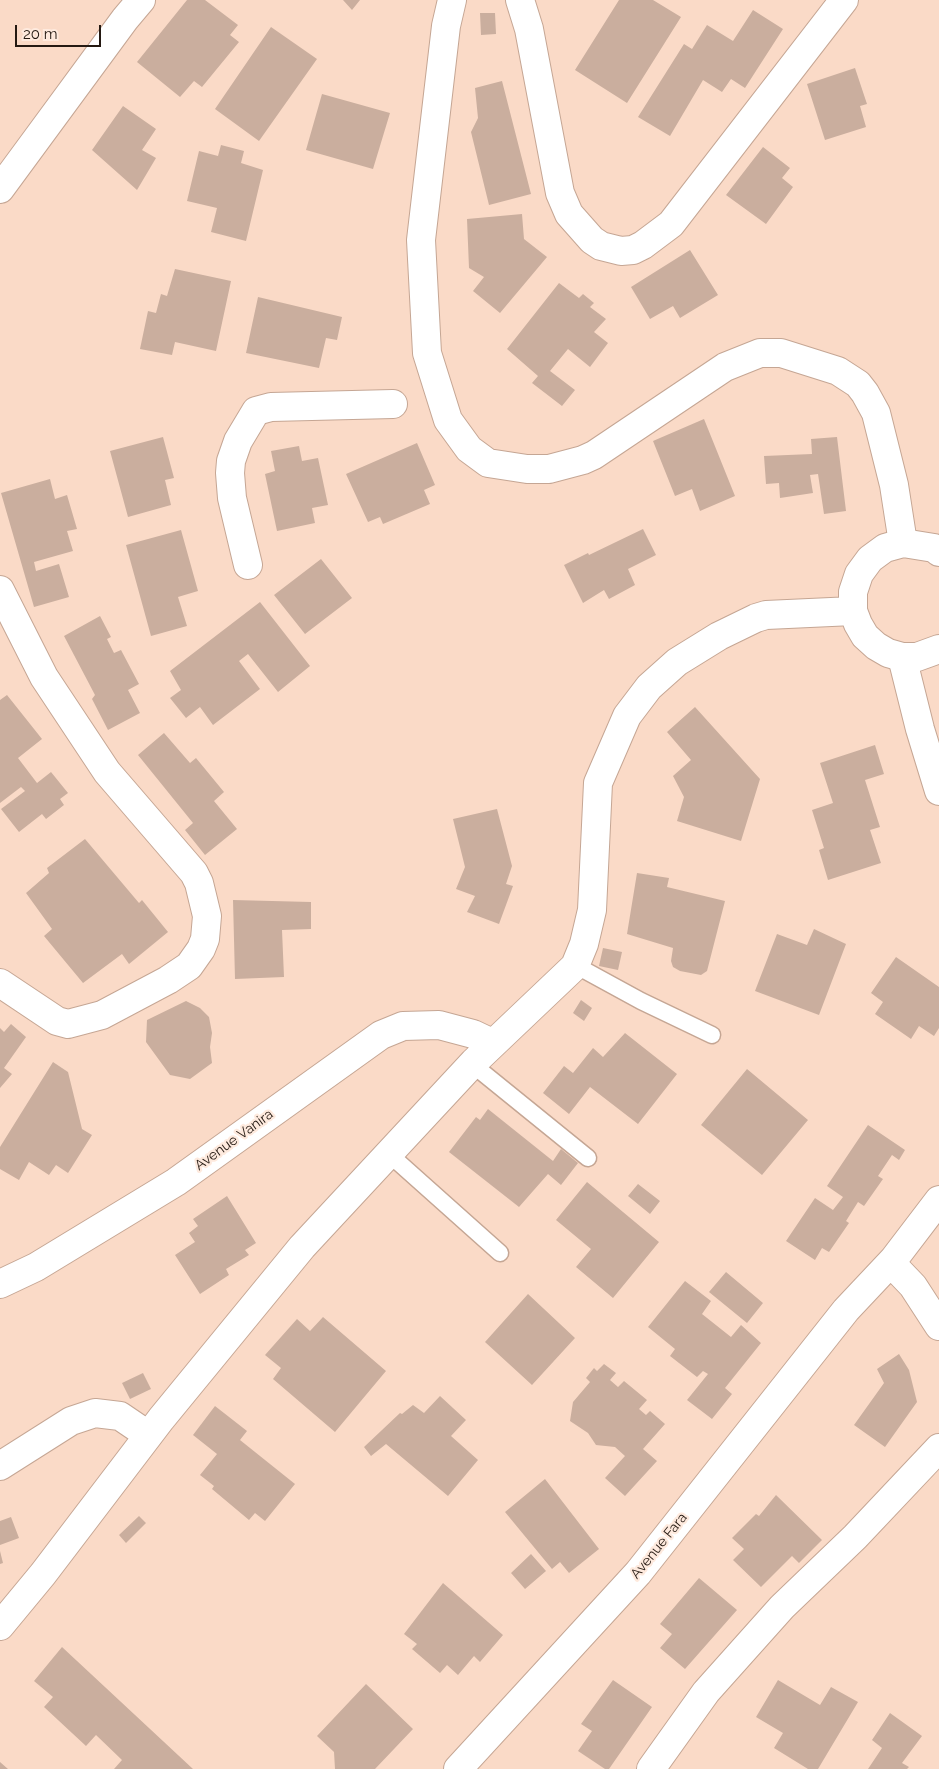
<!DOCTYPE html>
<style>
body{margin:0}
#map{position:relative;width:939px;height:1769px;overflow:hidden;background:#fadac7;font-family:Raleway,sans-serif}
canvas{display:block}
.scale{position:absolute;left:15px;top:25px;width:86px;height:22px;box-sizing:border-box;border:2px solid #241912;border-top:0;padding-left:6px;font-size:15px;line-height:18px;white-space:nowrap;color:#241912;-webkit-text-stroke:4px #feeade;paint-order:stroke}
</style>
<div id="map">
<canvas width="939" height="1769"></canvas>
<div class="scale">20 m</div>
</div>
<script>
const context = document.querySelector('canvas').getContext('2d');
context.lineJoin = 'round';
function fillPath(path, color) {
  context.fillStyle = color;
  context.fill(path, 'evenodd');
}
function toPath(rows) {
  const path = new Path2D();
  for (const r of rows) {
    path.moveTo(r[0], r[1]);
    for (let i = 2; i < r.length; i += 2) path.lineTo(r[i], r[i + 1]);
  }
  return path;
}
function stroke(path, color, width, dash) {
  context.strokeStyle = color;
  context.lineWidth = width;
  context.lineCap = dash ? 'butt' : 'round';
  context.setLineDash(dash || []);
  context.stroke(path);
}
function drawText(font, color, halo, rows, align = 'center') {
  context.font = font + ' Raleway,sans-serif';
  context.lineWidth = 4.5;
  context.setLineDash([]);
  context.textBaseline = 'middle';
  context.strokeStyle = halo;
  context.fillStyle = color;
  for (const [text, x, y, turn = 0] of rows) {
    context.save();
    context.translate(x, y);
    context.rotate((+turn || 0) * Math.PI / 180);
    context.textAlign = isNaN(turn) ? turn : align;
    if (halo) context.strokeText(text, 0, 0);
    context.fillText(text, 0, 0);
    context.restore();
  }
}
const building = toPath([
 [187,0,205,0,238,25,230,35,239,42,202,87,194,81,180,97,137,62],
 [343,0,360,0,352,10],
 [619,0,653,0,681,17,627,103,575,70],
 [753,10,783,29,745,88,731,79,722,92,703,80,670,136,638,117,684,44,692,49,707,25,733,41],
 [480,13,495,13,496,34,481,35],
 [271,27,317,59,259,141,215,109],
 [855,68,867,104,860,106,866,127,825,140,807,84],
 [502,81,531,194,489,205,471,132,478,118,475,88],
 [322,94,390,113,373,169,306,150],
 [123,106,156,129,142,150,156,158,137,190,92,150],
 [221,145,244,151,241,163,263,170,246,241,211,232,217,208,187,201,199,151,218,156],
 [763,147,790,168,782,178,793,187,766,224,726,195],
 [522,214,524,239,547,257,500,313,473,291,484,277,469,268,467,219],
 [690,250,718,295,680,318,673,306,650,319,631,287],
 [175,269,231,281,216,351,175,342,172,355,140,349,148,311,156,313,161,294,167,296],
 [559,283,579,298,583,294,594,303,590,307,606,319,594,332,608,343,590,367,568,349,550,371,575,390,562,406,532,383,538,376,507,349],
 [258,297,342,317,337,340,326,338,319,368,246,353],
 [704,419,735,496,700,511,692,489,675,496,653,441],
 [163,437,174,478,165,480,171,505,128,517,110,451],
 [837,437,846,511,824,514,818,474,810,475,813,493,780,498,779,483,766,484,764,456,812,454,811,439],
 [417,443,435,485,424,490,430,504,383,524,380,517,368,522,346,474],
 [299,446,302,461,318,458,328,505,312,508,315,523,277,531,265,474,275,471,271,451],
 [50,479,55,499,67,495,77,529,67,531,73,551,34,562,36,571,59,564,69,597,34,607,1,493],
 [643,529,656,555,628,569,635,585,609,599,604,590,583,603,564,565,588,553,589,555],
 [181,530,198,591,178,597,187,626,151,636,126,545],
 [321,559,352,598,305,634,274,595],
 [260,602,310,666,278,692,248,654,239,661,260,689,213,725,200,707,186,718,170,698,181,690,170,671],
 [100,616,111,637,107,639,114,653,121,650,139,684,128,690,140,713,108,730,92,699,95,695,64,636],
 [7,695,42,739,18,758,37,783,51,772,68,793,60,799,64,805,46,819,42,814,19,832,1,809,25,791,21,787,0,803,0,700],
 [695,707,760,779,741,841,677,821,684,797,673,776,691,760,667,732],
 [164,733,190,763,196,758,224,792,214,801,237,829,205,855,185,830,193,823,138,755],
 [875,745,884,774,865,780,880,827,870,830,881,863,828,880,819,850,824,848,812,810,833,803,820,763],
 [497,809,512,866,506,884,513,886,499,924,467,912,475,896,456,889,465,867,453,819],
 [85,839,139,903,142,900,168,932,129,964,122,954,83,983,44,936,52,929,26,893,49,873,47,868],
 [637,873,669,878,667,887,725,901,707,971,701,975,680,971,673,967,671,961,673,948,627,934],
 [233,900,311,902,311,929,282,930,284,977,235,979],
 [814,929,846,944,819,1015,755,991,777,934,807,945],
 [603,948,622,952,618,970,599,966],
 [896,957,939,987,939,1028,934,1036,919,1026,911,1039,875,1014,883,1002,871,993],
 [581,1000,592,1008,584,1021,573,1013],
 [186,1001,200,1008,209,1017,212,1033,210,1047,212,1063,190,1079,170,1075,146,1042,147,1020],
 [11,1024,26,1037,4,1068,12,1074,0,1088,0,1028,4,1032],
 [625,1033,677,1074,638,1124,590,1087,569,1114,543,1093,564,1066,573,1073,593,1048,603,1057],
 [53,1062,68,1072,82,1129,92,1135,68,1173,56,1165,49,1175,29,1162,19,1180,0,1169,0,1147],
 [747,1069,808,1120,762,1175,701,1125],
 [488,1109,553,1161,561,1149,578,1163,561,1185,548,1174,519,1207,449,1152,476,1117,480,1120],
 [868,1125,905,1150,899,1160,892,1155,878,1176,883,1179,864,1206,858,1202,846,1221,849,1223,829,1252,822,1248,815,1260,786,1241,815,1198,833,1210,843,1197,827,1186],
 [587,1182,659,1242,613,1298,576,1267,591,1249,556,1220],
 [638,1184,660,1201,650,1214,628,1196],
 [227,1196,256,1243,245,1250,249,1255,226,1269,229,1275,200,1294,175,1255,195,1242,189,1233,198,1226,193,1219],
 [726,1272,763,1303,747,1323,709,1292],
 [685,1281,711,1301,702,1314,731,1337,741,1325,761,1343,725,1388,732,1394,712,1419,687,1400,708,1374,703,1371,697,1377,670,1356,675,1349,648,1327],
 [528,1294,575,1338,532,1385,485,1342],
 [323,1317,386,1371,335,1432,273,1379,281,1368,265,1355,297,1319,310,1331],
 [899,1354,909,1370,917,1402,885,1447,854,1425,884,1383,877,1369],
 [604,1364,616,1373,610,1380,618,1387,624,1381,647,1400,639,1409,646,1415,650,1411,665,1424,643,1449,657,1461,625,1496,605,1478,625,1456,615,1447,596,1445,588,1433,570,1421,573,1402,590,1382,586,1378,594,1368,597,1371],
 [143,1373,151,1389,130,1399,122,1383],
 [440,1396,466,1420,451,1436,478,1460,448,1496,386,1444,371,1456,364,1447,400,1413,402,1414,413,1405,424,1413],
 [215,1406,247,1431,240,1440,295,1484,265,1521,255,1513,249,1520,212,1489,214,1486,200,1475,217,1454,193,1435],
 [545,1479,599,1549,569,1573,560,1562,552,1569,505,1512],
 [776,1495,822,1540,799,1563,792,1556,761,1587,733,1560,744,1549,732,1538,756,1514,759,1516],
 [139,1516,146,1523,126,1543,119,1535],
 [11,1517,19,1538,0,1545,0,1521],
 [0,1551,3,1563,0,1564],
 [531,1554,546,1571,525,1589,511,1573],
 [699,1578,737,1610,685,1669,660,1648,672,1634,660,1624],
 [443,1583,503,1635,480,1662,474,1656,458,1675,447,1665,440,1673,412,1649,417,1644,404,1634],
 [62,1647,193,1769,114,1769,122,1760,96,1735,86,1746,44,1707,53,1697,34,1681],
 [613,1680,652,1707,609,1769,605,1769,578,1751,592,1731,581,1724],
 [778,1680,820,1705,831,1687,858,1702,818,1769,808,1769,774,1748,783,1733,756,1717],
 [366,1684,413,1729,375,1769,335,1769,334,1752,317,1736],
 [890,1713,922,1736,902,1763,909,1767,907,1769,868,1769,882,1748,872,1740],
 [0,1762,8,1769,0,1769]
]);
const lane = toPath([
 [575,965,641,1001,712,1035],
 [472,1064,588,1158],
 [388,1153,500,1253]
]);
const street = toPath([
 [452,0,446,26,421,240,427,353,448,420,469,449,488,463,527,469,549,469,583,460,594,455,725,367,760,353,781,353,838,371,858,384,865,393,876,413,894,485,903,543],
 [520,0,529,29,560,193,569,214,592,240,601,246,621,251,633,250,643,245,671,224,844,0],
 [0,189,125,19,141,0],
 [248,565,232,498,230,473,231,461,238,441,256,411,271,407,393,404],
 [0,590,44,677,107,772,194,873,199,883,207,916,205,939,201,949,189,966,168,980,102,1015,68,1024,57,1021,0,983],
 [902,657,920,729,939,791],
 [891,1263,913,1286,939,1326],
 [0,1284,36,1267,176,1182,381,1035,403,1026,439,1025,473,1034,492,1043],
 [0,1466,71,1421,95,1413,120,1416,148,1435],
 [458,1769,638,1573,846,1310,894,1259,939,1200],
 [651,1769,706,1692,782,1607,855,1537,939,1448]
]);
const secondary = toPath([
 [939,552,934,548,903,543,885,548,870,559,859,574,853,592,853,611,858,624,865,636,876,646,888,653,902,657,917,657,939,649],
 [0,1626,43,1574,161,1419,302,1247,474,1062,575,966,584,944,592,910,598,783,627,716,649,687,677,662,719,636,756,618,766,615,853,611]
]);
const streetNames = [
 ["Avenue Vanira",234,1140,-36],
 ["Avenue Fara",659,1546,-51]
];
fillPath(building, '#caae9e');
stroke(lane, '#c5a694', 19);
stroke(street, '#c5a694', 30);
stroke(secondary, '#c5a694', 30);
stroke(lane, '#fff', 16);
stroke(street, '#fff', 28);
stroke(secondary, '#fff', 28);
drawText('14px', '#241912', '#feeade', streetNames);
</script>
